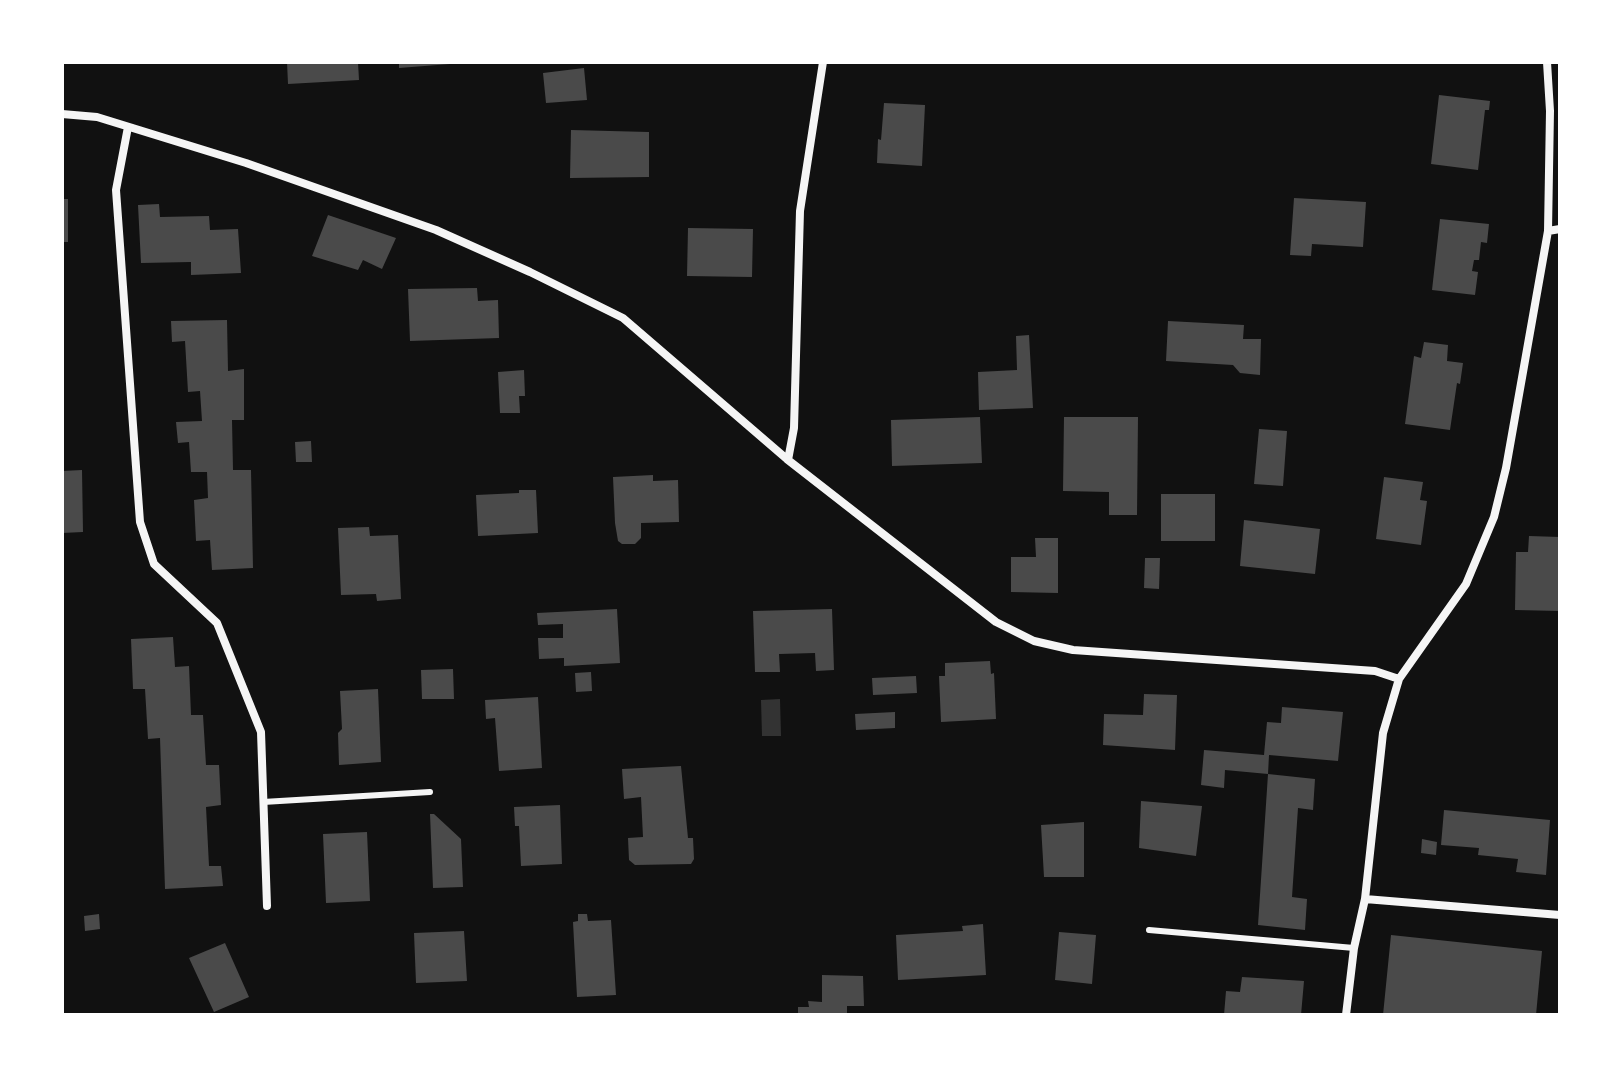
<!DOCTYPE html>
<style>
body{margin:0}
#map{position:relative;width:1622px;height:1077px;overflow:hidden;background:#111;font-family:Overpass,sans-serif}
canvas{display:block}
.frame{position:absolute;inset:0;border:64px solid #fff;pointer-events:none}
</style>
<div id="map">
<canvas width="1622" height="1077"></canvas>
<div class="frame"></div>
</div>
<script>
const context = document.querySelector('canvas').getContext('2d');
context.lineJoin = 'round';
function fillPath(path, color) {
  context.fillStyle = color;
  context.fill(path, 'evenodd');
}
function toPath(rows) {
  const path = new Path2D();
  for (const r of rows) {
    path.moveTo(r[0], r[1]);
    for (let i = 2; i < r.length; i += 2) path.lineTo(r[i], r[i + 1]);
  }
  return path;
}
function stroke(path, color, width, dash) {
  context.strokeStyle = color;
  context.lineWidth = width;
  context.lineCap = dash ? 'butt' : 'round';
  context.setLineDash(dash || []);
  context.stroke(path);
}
const water = toPath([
 [780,699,781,736,762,736,761,700]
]);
const building = toPath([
 [287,62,358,62,359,80,288,84],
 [399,62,450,62,450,64,399,68],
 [584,68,587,100,546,103,543,73],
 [1439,95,1490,101,1489,110,1485,110,1478,170,1431,164],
 [884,103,925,105,922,166,877,163,878,139,881,140],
 [571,130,649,132,649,177,570,178],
 [1294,198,1366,202,1363,247,1312,244,1311,256,1290,255],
 [62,199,68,199,68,242,62,242],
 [159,204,160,217,209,216,210,230,238,229,241,273,191,275,191,262,141,263,138,205],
 [328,215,396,238,382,269,363,260,358,270,312,256],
 [1440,219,1489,224,1487,243,1481,242,1479,260,1474,260,1472,271,1478,272,1475,295,1432,290],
 [688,228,753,229,752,277,687,276],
 [477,288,478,301,498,300,499,338,410,341,408,289],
 [227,320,228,371,244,369,244,420,232,420,233,470,251,470,253,568,212,570,210,540,196,541,194,500,208,498,207,472,191,472,189,442,178,443,176,422,202,421,200,391,188,392,185,341,172,342,171,321],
 [1168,321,1244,325,1243,339,1261,339,1260,375,1240,373,1233,365,1166,361],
 [1029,335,1033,408,979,410,978,372,1017,370,1016,336],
 [1424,342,1448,345,1447,361,1463,363,1460,384,1457,383,1450,430,1405,424,1414,356,1421,358],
 [524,370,525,396,519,396,520,413,500,413,498,372],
 [980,417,982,463,892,466,891,420],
 [1064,417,1138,417,1137,515,1109,515,1109,492,1063,491],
 [1259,429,1287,431,1283,486,1254,484],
 [311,441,312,462,296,462,295,442],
 [82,470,83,532,62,533,62,471],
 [653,475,653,481,678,480,679,522,641,523,641,538,635,544,622,544,618,541,615,523,613,477],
 [1384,477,1423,482,1420,500,1427,501,1421,545,1376,539],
 [519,490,536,490,538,533,478,536,476,495,519,493],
 [1161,494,1215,494,1215,541,1161,541],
 [1244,520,1320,529,1315,574,1240,566],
 [369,527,370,536,398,535,401,599,377,601,376,594,341,595,338,528],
 [1529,536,1560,537,1560,611,1515,610,1516,552,1528,552],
 [1035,538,1058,538,1058,593,1011,592,1011,557,1036,557],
 [1145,558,1160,558,1159,589,1144,588],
 [617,609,620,663,564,666,564,658,539,659,538,638,563,638,563,624,538,625,537,613],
 [832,609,834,670,816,671,815,653,779,654,780,672,755,672,753,611],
 [173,637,175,667,189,666,191,715,203,715,206,765,219,765,221,805,206,807,209,866,221,866,223,886,165,889,160,738,148,739,145,689,133,689,131,639],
 [990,661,991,674,994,673,996,719,941,722,939,676,945,676,945,663],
 [453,669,454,699,422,699,421,670],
 [591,672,592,691,576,692,575,673],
 [916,676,917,693,873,695,872,678],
 [378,689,381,762,339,765,338,733,342,729,340,691],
 [1144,694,1177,695,1175,750,1103,745,1104,714,1143,715],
 [538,697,542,768,499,771,495,718,486,719,485,700],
 [1282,707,1343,712,1338,761,1269,755,1268,774,1315,779,1313,810,1298,808,1292,897,1307,899,1305,930,1258,925,1268,774,1225,770,1224,788,1201,785,1204,750,1264,755,1267,722,1281,723],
 [895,712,895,728,856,730,855,714],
 [681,766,688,838,693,838,694,859,691,864,635,865,629,860,628,838,643,837,641,797,624,799,622,769],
 [1141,801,1202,806,1196,856,1139,848],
 [560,805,562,864,521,866,519,826,515,826,514,807],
 [1444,810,1550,820,1546,875,1516,872,1518,859,1478,855,1479,848,1441,845],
 [430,814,434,814,461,839,463,887,433,888],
 [1084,822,1084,877,1044,877,1041,825],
 [367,832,370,901,326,903,323,834],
 [1422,839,1437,842,1436,855,1421,853],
 [99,914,100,929,85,931,84,916],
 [578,914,587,914,588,921,611,920,616,995,577,997,573,922,578,921],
 [983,924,986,975,898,980,896,935,963,931,962,926],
 [464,931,467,981,416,983,414,933],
 [1059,932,1096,935,1092,984,1055,980],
 [1391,935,1542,951,1536,1015,1383,1015],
 [225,943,249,997,214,1012,189,958],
 [822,975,863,976,864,1006,847,1006,847,1015,798,1015,798,1007,809,1007,808,1001,822,1002],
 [1242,977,1304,981,1301,1015,1224,1015,1226,991,1240,992]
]);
const service = toPath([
 [263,802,430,792],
 [1149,930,1354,948]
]);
const minor = toPath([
 [62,114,97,117,246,163,436,230,530,272,623,318,788,460,996,622,1034,641,1073,650,1375,671,1399,679],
 [128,127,116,190,140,522,154,564,217,623,261,732,267,906],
 [1548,231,1560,229],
 [788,460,794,428,800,211,823,62],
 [1365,899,1560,915],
 [1346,1015,1354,948,1365,899,1383,733,1399,679,1466,584,1494,517,1506,468,1548,231,1550,111,1547,62]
]);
fillPath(water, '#333');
fillPath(building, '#4a4a4a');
stroke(service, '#f5f5f5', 6);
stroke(minor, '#f5f5f5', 8);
</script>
